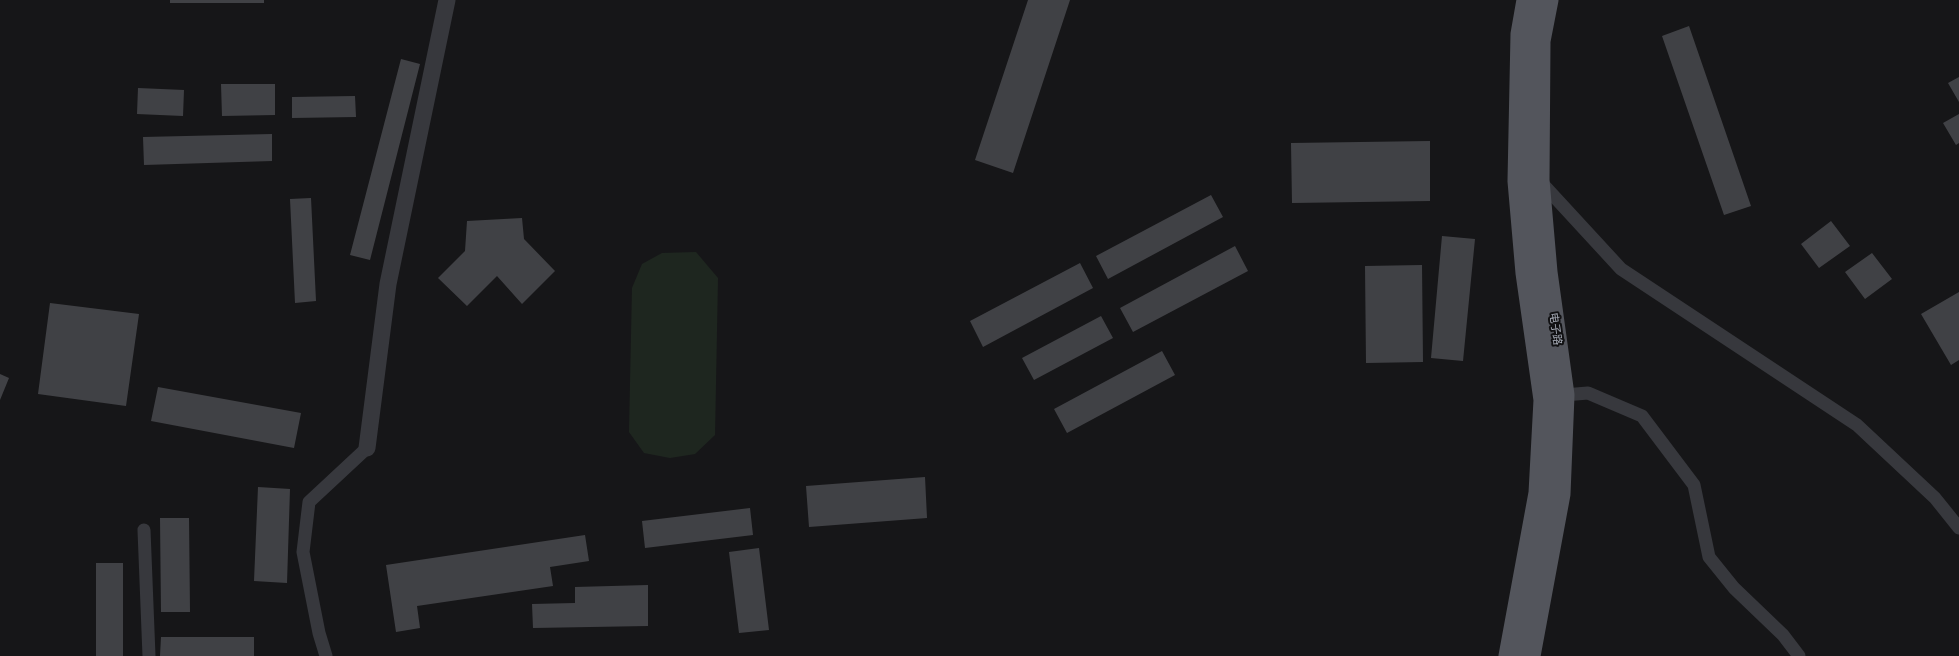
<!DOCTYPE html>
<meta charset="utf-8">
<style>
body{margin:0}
canvas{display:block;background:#161618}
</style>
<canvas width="1959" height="656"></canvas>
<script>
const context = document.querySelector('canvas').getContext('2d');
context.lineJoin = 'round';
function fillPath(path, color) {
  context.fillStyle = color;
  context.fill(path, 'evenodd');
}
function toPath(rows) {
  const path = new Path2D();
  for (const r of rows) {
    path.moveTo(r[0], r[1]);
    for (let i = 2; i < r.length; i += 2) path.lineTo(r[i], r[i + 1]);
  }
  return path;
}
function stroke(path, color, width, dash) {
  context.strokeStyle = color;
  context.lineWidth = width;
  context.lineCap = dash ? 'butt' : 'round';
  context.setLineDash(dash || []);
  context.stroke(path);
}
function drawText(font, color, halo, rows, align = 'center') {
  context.font = font + ' "Space Grotesk","Noto Sans SC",sans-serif';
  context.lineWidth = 4;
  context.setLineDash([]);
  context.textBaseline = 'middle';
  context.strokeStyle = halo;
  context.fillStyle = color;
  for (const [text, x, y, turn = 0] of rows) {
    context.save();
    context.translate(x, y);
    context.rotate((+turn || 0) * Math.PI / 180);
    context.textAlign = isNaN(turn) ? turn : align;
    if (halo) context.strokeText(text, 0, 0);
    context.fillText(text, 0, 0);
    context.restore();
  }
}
const green = toPath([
 [696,252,718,278,715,435,695,454,670,458,644,453,629,432,632,288,642,264,662,253]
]);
const building = toPath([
 [170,0,264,0,264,3,170,3],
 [1028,0,1070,0,1013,173,975,160],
 [1689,26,1751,206,1724,215,1662,36],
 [401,59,420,64,370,260,350,255],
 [1959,77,1959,102,1948,83],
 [221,84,275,84,275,115,222,116],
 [138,88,184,90,183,116,137,114],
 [355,96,356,117,292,118,292,97],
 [1959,114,1959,143,1956,145,1943,123],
 [272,134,272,161,144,165,143,137],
 [1430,141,1430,201,1292,203,1291,143],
 [1211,195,1223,217,1108,279,1096,256],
 [311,198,316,301,295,303,290,199],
 [522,218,524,239,555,271,522,304,497,276,467,306,438,278,465,251,467,221],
 [1831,221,1850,246,1819,268,1801,244],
 [1442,236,1475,239,1463,361,1431,358],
 [1235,246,1248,271,1133,332,1120,308],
 [1872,253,1892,279,1865,299,1845,272],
 [1080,263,1093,288,983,347,970,321],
 [1422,265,1423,362,1366,363,1365,266],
 [1959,292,1959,360,1951,365,1921,314],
 [50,303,139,314,126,406,38,394],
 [1101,316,1113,338,1034,380,1022,358],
 [1162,351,1175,375,1067,433,1054,409],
 [0,374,9,378,0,400],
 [158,387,301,413,294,448,151,421],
 [925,477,927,518,809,527,806,486],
 [258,487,290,489,287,583,254,581],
 [750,508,753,535,645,548,642,521],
 [160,518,189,518,190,612,161,612],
 [585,535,589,561,550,567,553,586,417,606,420,628,396,632,386,565],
 [759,548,769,630,739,633,729,552],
 [96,563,123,563,123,656,96,656],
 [648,585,648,626,533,628,532,604,575,603,575,587],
 [161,637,254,637,254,656,160,656]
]);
const minor = toPath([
 [1539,180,1621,269,1857,425,1935,498,1959,528],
 [1564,395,1588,393,1642,416,1694,485,1709,557,1734,588,1783,635,1799,656],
 [144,530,149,656],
 [326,656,319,633,303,552,309,502,367,448]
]);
const tertiary = toPath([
 [367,448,388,284,447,0]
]);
const primary = toPath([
 [1509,656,1539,493,1544,400,1526,273,1518,181,1521,34,1527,0],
 [1530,656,1560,494,1564,395,1547,272,1539,180,1540,41,1548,0]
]);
const streetNames = [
 ["电子路",1555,329,82]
];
fillPath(green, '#1e261f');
fillPath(building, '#404145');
stroke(minor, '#37383d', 13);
stroke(tertiary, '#37383d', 17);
stroke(primary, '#53555c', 21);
drawText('11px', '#a8adb8', '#111113', streetNames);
</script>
